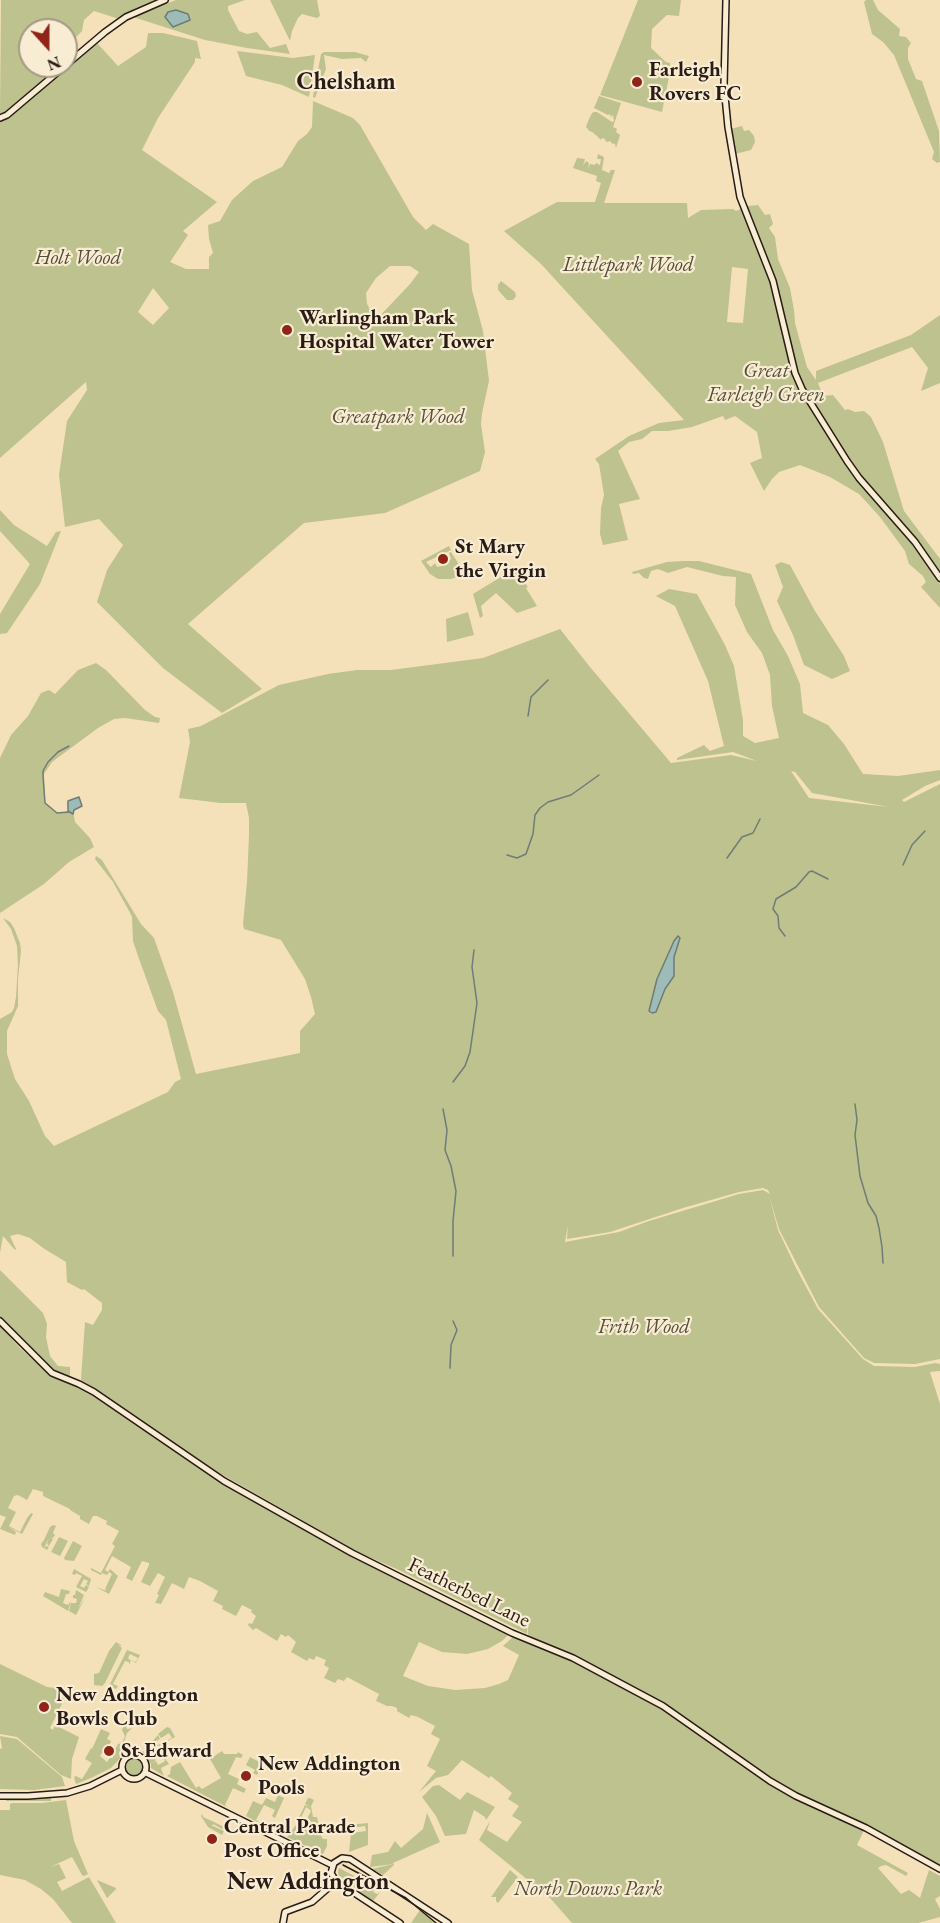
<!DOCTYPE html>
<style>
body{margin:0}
#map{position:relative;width:940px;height:1923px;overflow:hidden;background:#f5e1b9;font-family:"EB Garamond",serif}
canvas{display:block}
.north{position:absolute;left:18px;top:18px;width:60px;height:60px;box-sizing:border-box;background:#f8ecd2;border:2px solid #a59887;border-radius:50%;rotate:159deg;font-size:16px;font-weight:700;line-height:24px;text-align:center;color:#291b16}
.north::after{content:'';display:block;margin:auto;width:21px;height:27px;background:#8f2418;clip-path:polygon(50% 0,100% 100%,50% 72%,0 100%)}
</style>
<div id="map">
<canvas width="940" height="1923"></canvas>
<div class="north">N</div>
</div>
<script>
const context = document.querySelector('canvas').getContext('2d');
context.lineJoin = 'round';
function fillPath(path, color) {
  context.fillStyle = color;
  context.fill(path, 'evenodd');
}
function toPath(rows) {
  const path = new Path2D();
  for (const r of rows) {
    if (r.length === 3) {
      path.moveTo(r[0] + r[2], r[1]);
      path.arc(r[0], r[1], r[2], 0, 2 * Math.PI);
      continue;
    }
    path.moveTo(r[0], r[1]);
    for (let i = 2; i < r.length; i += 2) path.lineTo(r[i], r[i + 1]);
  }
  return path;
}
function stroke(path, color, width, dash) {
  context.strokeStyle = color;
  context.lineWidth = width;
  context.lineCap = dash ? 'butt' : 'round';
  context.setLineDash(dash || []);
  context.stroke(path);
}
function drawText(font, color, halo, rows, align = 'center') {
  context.font = font + ' "EB Garamond",serif';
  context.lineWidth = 4.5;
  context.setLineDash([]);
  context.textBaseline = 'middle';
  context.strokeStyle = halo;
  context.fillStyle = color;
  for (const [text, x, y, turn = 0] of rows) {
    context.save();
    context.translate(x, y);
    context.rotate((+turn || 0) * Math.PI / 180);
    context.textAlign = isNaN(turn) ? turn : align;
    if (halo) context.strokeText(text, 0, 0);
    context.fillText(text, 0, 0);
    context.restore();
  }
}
const green = toPath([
 [1,0,161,0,119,19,94,11,84,20,82,31,72,41,80,52,66,64,66,30,30,30,30,66,63,66,6,112,0,115],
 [176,0,245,0,228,6,228,10,239,31,247,34,257,32,270,48,286,44,290,54,247,48,205,40,133,17],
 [270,0,317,0,320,16,317,18,302,14,298,18,292,31,290,41],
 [638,0,681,0,679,16,667,15,652,29,651,48,666,62,670,63,670,72,662,112,600,95],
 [866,0,873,0,878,10,900,29,899,36,906,37,911,43,908,48,908,59,916,79,922,81,939,131,940,162,937,163,932,159,934,152,894,55,883,42,872,34,864,2],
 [148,33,163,33,197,41,201,59,195,58,195,62,158,118,142,150,217,202,183,231,188,235,170,262,186,269,209,269,209,257,213,253,209,239,208,225,220,221,232,200,253,181,282,167,298,141,307,134,312,127,313,101,353,118,360,125,413,217,426,230,433,224,469,244,472,290,483,331,489,381,482,413,481,424,485,452,480,471,385,513,304,523,188,624,262,689,222,713,163,668,97,602,107,570,123,545,99,519,65,527,59,475,67,421,87,390,86,382,0,458,0,121,9,117,97,43,118,66,146,47],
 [390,266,410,266,419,272,410,284,376,320,367,304,366,293,376,278],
 [153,288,169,308,153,325,138,312],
 [237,51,293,58,315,55,309,97,282,85,246,76],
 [324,52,355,52,369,56,366,62,361,58,342,59,324,55,326,69,315,98,313,97,321,54],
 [599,96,621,103,613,127,617,129,616,132,620,135,616,148,615,144,611,143,611,141,606,142,605,139,602,138,601,140,595,134,594,135,594,133,588,130,588,129,586,127,589,119,593,121,589,119,592,113,594,112,597,112,612,122,614,121,613,115,611,117,610,114,608,115,594,108],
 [742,126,744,131,749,130,754,136,755,142,751,150,735,154,731,129],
 [598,154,604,157,602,170,609,173,611,170,615,170,604,203,687,203,688,218,701,210,733,209,736,211,748,206,758,205,765,215,770,214,773,224,769,228,775,237,778,259,790,288,794,310,795,323,802,349,807,367,816,380,816,371,911,335,940,315,940,383,921,391,928,368,912,347,818,383,823,396,833,395,845,410,848,409,855,412,864,411,871,417,883,442,904,511,940,559,940,608,921,587,926,582,923,576,909,564,905,551,880,517,859,494,830,477,800,465,779,472,772,479,764,491,750,463,762,458,757,432,735,416,725,420,723,416,692,427,668,431,652,431,642,439,629,442,618,451,640,499,619,504,628,540,603,545,600,534,601,508,604,495,599,464,595,459,629,436,659,423,684,420,541,264,504,231,557,202,595,202,601,183,596,181,597,176,573,168,577,158,585,159,583,166,586,161,589,163,588,169,590,164,595,165,596,163,600,165,601,159,597,159],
 [732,267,748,269,743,323,727,322],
 [501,281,515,292,516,296,513,300,507,300,498,290,498,285],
 [0,510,14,525,47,546,56,532,61,531,40,584,7,633,0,634,0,614,30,564,0,531],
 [449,546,451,550,426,562,431,567,435,563,437,567,442,566,451,559,449,553,451,552,458,563,460,576,451,579,438,579,430,574,421,561],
 [684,561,699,561,751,574,773,630,788,656,800,684,803,713,828,725,844,744,863,774,898,776,940,770,940,780,925,786,902,800,904,802,940,784,940,1359,915,1364,874,1363,864,1358,819,1307,779,1229,769,1195,778,1230,796,1268,818,1309,863,1359,874,1366,915,1367,935,1363,940,1364,940,1371,930,1372,940,1404,940,1867,772,1780,672,1709,575,1656,549,1646,528,1635,528,1617,527,1634,401,1571,358,1552,200,1462,135,1416,83,1383,81,1379,85,1322,93,1325,102,1310,102,1303,84,1289,82,1290,67,1282,66,1262,43,1248,30,1238,18,1234,10,1236,16,1249,15,1250,3,1236,0,1253,0,1019,12,1012,14,1008,16,997,18,965,17,946,11,929,3,918,10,922,14,928,20,943,21,951,18,979,18,1006,7,1031,7,1054,15,1079,29,1101,45,1136,54,1146,168,1092,175,1082,181,1079,166,1020,158,1011,138,956,133,941,132,917,128,909,113,882,95,859,96,856,102,860,141,924,154,938,173,992,196,1074,300,1053,300,1031,315,1014,311,997,305,979,281,940,244,929,243,924,247,882,249,835,249,818,246,803,221,803,179,798,190,742,188,729,201,726,279,685,328,674,357,670,391,670,483,658,560,629,590,667,671,763,731,755,757,761,733,752,677,760,677,758,704,745,710,751,724,746,708,681,675,606,656,596,669,589,697,594,725,645,734,666,743,720,743,736,755,743,779,738,772,706,770,675,762,653,747,632,735,605,736,577,723,576,687,567,668,573,658,569,651,571,648,579,644,578,639,573,633,574,632,572,667,562],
 [791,771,795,772,812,793,889,807,809,798],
 [763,1188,768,1190,770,1194,763,1190,739,1194,649,1221,619,1232,565,1242,568,1225,567,1239,610,1232,683,1208,739,1192],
 [781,562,790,565,815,611,844,656,850,671,832,679,804,665,793,635,777,601,783,587,775,565],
 [514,569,528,587,526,588,537,606,517,613,496,593,481,606,483,616,480,618,473,594],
 [468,612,474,635,447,642,446,619],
 [96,663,106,670,145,710,155,717,160,718,159,723,125,718,114,719,98,728,52,762,44,774,45,802,56,812,61,813,68,811,67,804,70,799,79,798,82,806,73,811,75,822,90,838,94,847,69,862,44,884,0,913,0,758,11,735,28,716,41,693,49,690,55,694,78,670],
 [0,1270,43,1313,47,1324,46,1337,50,1356,58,1366,70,1367,70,1377,53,1370,0,1317],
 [0,1326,20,1348,49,1374,89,1392,223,1482,509,1634,502,1641,488,1649,467,1654,442,1652,419,1642,403,1676,428,1686,455,1690,485,1688,499,1684,508,1680,519,1655,503,1646,514,1636,573,1659,667,1711,750,1770,864,1830,857,1845,908,1873,906,1876,886,1865,881,1866,878,1868,901,1894,909,1890,920,1898,929,1870,940,1876,940,1896,935,1899,940,1909,940,1917,918,1923,572,1923,550,1898,479,1840,490,1821,487,1830,507,1842,522,1822,512,1816,519,1806,508,1799,512,1793,491,1776,489,1778,462,1760,448,1775,436,1778,419,1792,436,1771,427,1766,440,1739,431,1734,435,1726,418,1717,411,1715,409,1718,397,1711,397,1708,392,1706,387,1706,376,1701,379,1694,347,1677,344,1681,338,1679,335,1683,324,1678,329,1668,324,1665,326,1660,316,1656,314,1660,309,1658,307,1661,291,1652,296,1642,288,1635,286,1637,281,1634,277,1641,256,1628,253,1630,248,1625,249,1623,252,1624,256,1616,251,1612,252,1610,242,1605,236,1616,222,1609,223,1606,213,1601,218,1591,200,1581,189,1577,184,1589,172,1583,161,1604,155,1603,159,1595,157,1594,165,1577,158,1573,150,1586,141,1582,149,1565,149,1563,142,1561,132,1581,126,1578,131,1567,112,1556,105,1570,108,1572,110,1569,118,1576,109,1594,96,1587,107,1591,105,1589,112,1574,109,1572,107,1575,102,1573,101,1575,91,1570,91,1568,101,1573,115,1546,112,1544,119,1531,106,1524,107,1521,97,1516,93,1516,89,1524,80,1519,80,1516,70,1510,70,1509,43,1496,43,1492,33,1489,27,1500,18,1495,14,1496,8,1508,16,1512,9,1526,20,1532,27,1518,31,1513,33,1514,22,1534,9,1527,16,1532,15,1535,0,1529,6,1517,0,1515],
 [53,1525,56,1526,53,1533,55,1535,53,1538,50,1537,53,1539,49,1546,47,1544,49,1538,44,1548,46,1546,49,1547,47,1550,42,1547,41,1544,44,1540,50,1527],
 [59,1537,68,1541,60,1556,51,1552],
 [73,1541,82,1546,74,1561,65,1560,64,1558],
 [74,1569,91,1579,89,1586,86,1584,88,1581,84,1579,80,1586,84,1588,86,1585,89,1587,86,1592,76,1587,82,1576,76,1573,75,1575,72,1574],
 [61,1589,70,1591,69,1594,66,1594,63,1603,68,1605,71,1601,68,1611,43,1596,45,1592,59,1597],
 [76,1590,84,1595,78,1609,86,1596,76,1615,69,1611,71,1603,76,1603,77,1599,73,1598,73,1595,75,1595],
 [116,1642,121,1645,122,1646,118,1645,122,1648,105,1683,102,1686,94,1685,94,1674,99,1673,109,1651],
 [127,1650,140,1655,136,1663,131,1660,136,1662,138,1658,130,1654,128,1658,131,1661,129,1665,129,1662,125,1661,113,1684,118,1686,116,1689,111,1687,110,1684],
 [0,1664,47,1687,64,1689,66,1690,67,1694,50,1728,53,1730,55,1725,79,1737,72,1759,71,1779,61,1775,17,1737,0,1734],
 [124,1725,127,1726,126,1728,128,1729,132,1728,127,1733,124,1742,134,1750,125,1753,111,1768,91,1778,76,1784,74,1777,76,1776,82,1779,92,1763,85,1759,91,1748,92,1749,101,1729,110,1733,107,1739,111,1741,107,1750,105,1750,104,1753,102,1753,100,1756,107,1762,110,1758,113,1758,113,1753,118,1744,122,1743,125,1736,122,1730],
 [167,1727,170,1728,175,1737,152,1750,151,1753,160,1749,164,1755,161,1753,154,1756,156,1760,152,1763,156,1761,158,1765,162,1763,165,1761,163,1757,164,1757,169,1764,161,1768,164,1776,151,1768,151,1764,143,1752,158,1735,160,1739,156,1741,158,1745,172,1738,169,1733,161,1738,158,1734],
 [0,1736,17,1739,62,1777,65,1786,34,1790,0,1789,0,1749,2,1748],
 [222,1751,224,1754,237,1754,238,1752,243,1755,241,1758,236,1757,228,1774,239,1779,237,1784,246,1789,244,1793,233,1788,225,1805,227,1807,167,1776,170,1774,171,1767,180,1762,196,1788,199,1786,202,1789,221,1778,210,1759],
 [134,1767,10],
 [250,1757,265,1765,261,1766,257,1775,253,1773,255,1770,246,1765],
 [439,1785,460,1800,467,1792,495,1807,486,1820,485,1817,474,1810,466,1834,445,1836,436,1816,422,1797,433,1786],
 [278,1795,284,1798,275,1818,272,1816,275,1810,264,1805,256,1820,265,1826,246,1816,253,1801,262,1805,266,1798,275,1802],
 [51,1797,51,1801,6,1801,6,1798],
 [308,1798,310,1798,314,1800,311,1806,313,1817,317,1817,321,1836,323,1839,327,1839,327,1846,323,1854,287,1837,296,1825,307,1830,311,1821,307,1819,311,1811,309,1809,306,1807,300,1820,298,1819,305,1805,311,1807,305,1804],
 [66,1800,74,1841,88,1874,84,1876,82,1875,72,1857,50,1867,59,1864,66,1878,57,1882,62,1891,89,1877,116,1923,72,1923,53,1899,41,1889,25,1880,0,1875,0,1810,10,1810,10,1804,12,1803,42,1803],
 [427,1813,440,1842,393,1863,394,1865,383,1875,372,1869,393,1864,370,1867,372,1855,388,1852,395,1841,401,1848,423,1829],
 [202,1814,203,1817,214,1822,222,1826,224,1823,227,1825,224,1830,213,1824,212,1827,213,1826,224,1831,222,1835,208,1827,201,1816],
 [368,1823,368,1845,349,1852,351,1833,366,1831,365,1826,350,1828,349,1825],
 [339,1868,370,1884,384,1888,383,1890,375,1888,373,1892,377,1894,380,1892,374,1900,370,1902,340,1881,338,1872],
 [510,1870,518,1877,498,1903,496,1901,496,1897,491,1897],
 [97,1880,116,1888,116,1889,107,1898],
 [420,1910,428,1917,434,1923,411,1923]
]);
const water = toPath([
 [176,10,188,14,190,20,173,27,165,17,168,12,176,10],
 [79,797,82,806,74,810,73,814,68,811,68,801,79,797],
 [678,936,680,938,674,957,674,976,665,989,656,1012,652,1013,649,1011,657,979,674,941,678,936]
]);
const stream = toPath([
 [528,716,531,697,548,680],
 [69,746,58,752,48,762,43,771,43,776,45,803,57,813,69,812],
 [507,855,517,858,526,854,533,834,535,815,540,808,548,802,571,795,599,775],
 [727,858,742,837,753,833,760,819],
 [903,865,912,845,925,831],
 [785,936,779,928,778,916,773,909,776,899,796,887,809,872,812,871,828,879],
 [453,1082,465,1066,470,1052,477,1003,472,967,474,950],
 [855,1104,857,1120,855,1135,860,1176,868,1203,876,1216,879,1228,882,1247,883,1263],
 [443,1109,447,1130,445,1150,451,1166,456,1191,453,1221,453,1256],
 [450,1368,451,1345,457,1330,453,1321]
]);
const secondary = toPath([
 [726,0,724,86,728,127,740,197,773,281,795,373,802,389,847,461,859,478,915,542,940,578],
 [0,118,7,115,105,32,126,17,165,0],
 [0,1321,52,1373,79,1384,94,1392,224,1481,352,1553,512,1633,573,1658,663,1706,770,1781,796,1796,866,1828,940,1869],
 [134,1767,12],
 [146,1773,332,1865],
 [0,1796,28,1796,67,1793,90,1786,122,1770],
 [283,1923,285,1912,312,1902,336,1881],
 [400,1923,336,1881,331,1873,334,1863,342,1858,350,1859,448,1923]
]);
const tram = toPath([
 [343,1865,406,1898,436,1923]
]);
const markers = [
 [637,82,6,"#8f2418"],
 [287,330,6,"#8f2418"],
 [443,559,6,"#8f2418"],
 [44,1707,6,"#8f2418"],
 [109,1751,6,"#8f2418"],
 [246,1776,6,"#8f2418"],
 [212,1839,6,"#8f2418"]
];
const poiNames = [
 ["Farleigh",649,70],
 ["Rovers FC",649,94],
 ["Warlingham Park",299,318],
 ["Hospital Water Tower",299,342],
 ["St Mary",455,547],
 ["the Virgin",455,571],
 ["New Addington",56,1695],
 ["Bowls Club",56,1719],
 ["St Edward",121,1751],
 ["New Addington",258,1764],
 ["Pools",258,1788],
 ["Central Parade",224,1827],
 ["Post Office",224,1851]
];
const parkNames = [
 ["Holt Wood",78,258],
 ["Littlepark Wood",628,265],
 ["Great",766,371],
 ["Farleigh Green",766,395],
 ["Greatpark Wood",398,417],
 ["Frith Wood",644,1327],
 ["North Downs Park",588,1889]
];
const streetNames = [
 ["Featherbed Lane",469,1593,26]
];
const quarterNames = [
 ["Chelsham",346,82],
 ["New Addington",308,1882]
];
fillPath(green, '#bdc28e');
fillPath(water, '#9ebcb7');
stroke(water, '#6f7c77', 1.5);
stroke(stream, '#6f7c77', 1.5);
stroke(secondary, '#291b16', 8);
stroke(secondary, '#f8ecd2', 5);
stroke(tram, '#291b16', 1.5);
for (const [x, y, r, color] of markers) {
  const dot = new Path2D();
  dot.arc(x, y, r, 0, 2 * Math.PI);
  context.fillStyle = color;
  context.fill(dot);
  stroke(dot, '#f8ecd2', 2);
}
drawText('bold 21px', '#291b16', '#f8ecd2', poiNames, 'left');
drawText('italic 21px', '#554d3a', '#f8ecd2', parkNames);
drawText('21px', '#291b16', '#f8ecd2', streetNames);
drawText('bold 24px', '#291b16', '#f8ecd2', quarterNames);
</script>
